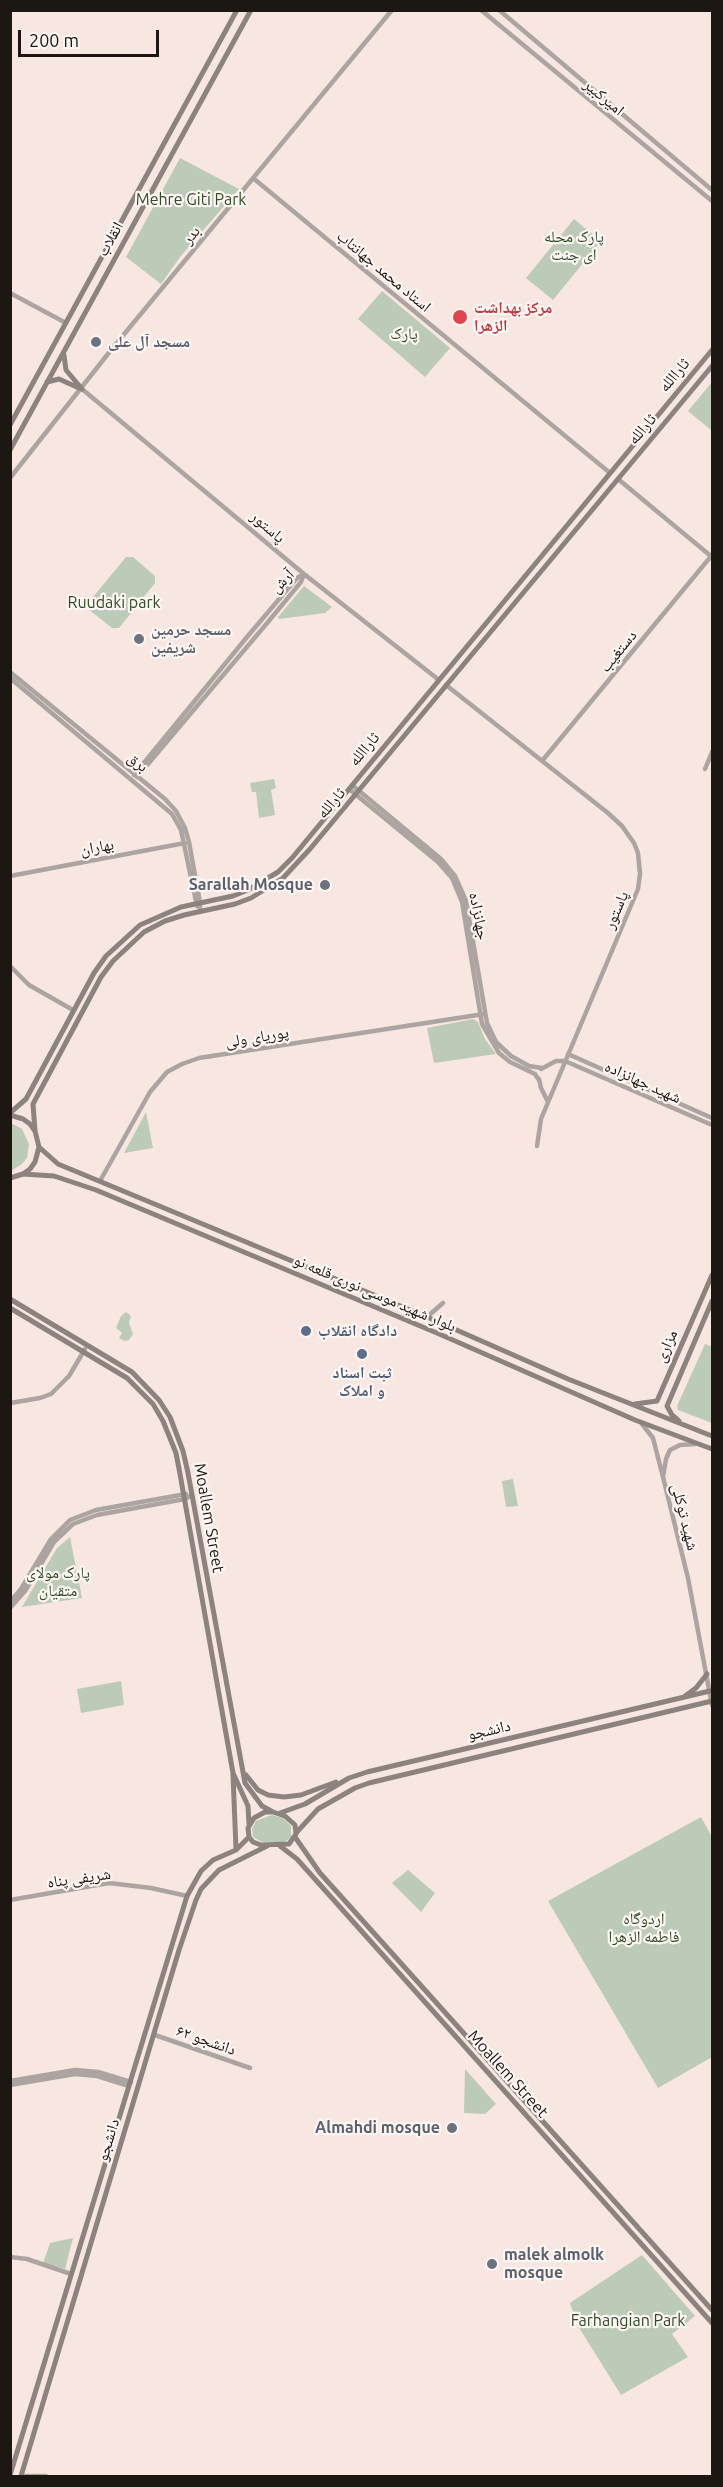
<!DOCTYPE html>
<meta charset="utf-8">
<style>
body{margin:0}
#map{position:relative;width:723px;height:2487px;overflow:hidden;background:#f8e6e0;font-family:Ubuntu,sans-serif}
canvas{display:block}
.frame{position:absolute;inset:0;border:12px solid #1d1714;pointer-events:none}
.scale{position:absolute;left:18px;top:30px;width:141px;height:27px;box-sizing:border-box;border:3px solid #1d1714;border-top:0;padding-left:8px;font-size:18px;line-height:21px;white-space:nowrap;color:#1d1714;-webkit-text-stroke:4px #fdf6f3;paint-order:stroke}
</style>
<div id="map">
<canvas width="723" height="2487"></canvas>
<div class="frame"></div>
<div class="scale">200 m</div>
</div>
<script>
const context = document.querySelector('canvas').getContext('2d');
context.lineJoin = 'round';
function fillPath(path, color) {
  context.fillStyle = color;
  context.fill(path, 'evenodd');
}
function toPath(rows) {
  const path = new Path2D();
  for (const r of rows) {
    path.moveTo(r[0], r[1]);
    for (let i = 2; i < r.length; i += 2) path.lineTo(r[i], r[i + 1]);
  }
  return path;
}
function stroke(path, color, width, dash) {
  context.strokeStyle = color;
  context.lineWidth = width;
  context.lineCap = dash ? 'butt' : 'round';
  context.setLineDash(dash || []);
  context.stroke(path);
}
function drawText(font, color, halo, rows, align = 'center') {
  context.font = font + ' Ubuntu,"Noto Naskh Arabic",sans-serif';
  context.lineWidth = 4.5;
  context.setLineDash([]);
  context.textBaseline = 'middle';
  context.strokeStyle = halo;
  context.fillStyle = color;
  for (const [text, x, y, turn = 0] of rows) {
    context.save();
    context.translate(x, y);
    context.rotate((+turn || 0) * Math.PI / 180);
    context.textAlign = isNaN(turn) ? turn : align;
    if (halo) context.strokeText(text, 0, 0);
    context.fillText(text, 0, 0);
    context.restore();
  }
}
const green = toPath([
 [180,158,239,189,180,257,161,284,126,257],
 [574,219,601,241,553,300,526,278],
 [382,291,450,348,425,377,358,319],
 [712,382,712,428,711,430,688,411],
 [126,557,133,557,155,576,155,583,119,628,112,628,88,609,88,603],
 [304,586,332,607,325,613,279,619,278,617],
 [274,779,276,788,271,790,275,815,259,818,256,792,252,792,250,783],
 [473,1019,478,1022,485,1039,496,1054,434,1063,427,1028],
 [146,1112,153,1148,124,1153],
 [11,1123,22,1129,29,1144,27,1158,22,1164,11,1171],
 [126,1312,131,1316,129,1323,133,1334,129,1340,125,1341,119,1338,122,1333,116,1328,121,1316],
 [712,1343,712,1423,678,1410,677,1406,705,1344,711,1346],
 [513,1479,518,1506,506,1507,502,1481],
 [70,1537,82,1598,22,1607,57,1548],
 [121,1681,124,1705,81,1713,77,1689],
 [272,1815,283,1818,291,1826,291,1837,284,1843,262,1842,253,1837,252,1829,256,1821],
 [701,1817,712,1837,712,2057,658,2088,548,1901],
 [408,1870,435,1893,421,1912,392,1883],
 [465,2069,496,2104,485,2114,464,2113],
 [73,2238,65,2269,43,2263,50,2243],
 [642,2255,695,2316,672,2334,688,2357,621,2395,578,2326,570,2303]
]);
const tertiary = toPath([
 [481,10,712,201],
 [499,10,712,190],
 [253,178,610,473],
 [10,293,66,323],
 [82,389,304,574,439,680],
 [10,478,111,350,392,10],
 [618,479,712,557],
 [10,672,165,799,176,811,185,828,189,842,200,903,200,911],
 [10,678,172,814,181,830,197,906],
 [446,685,608,813,622,826,634,843,638,853,640,874,638,889,541,1119,537,1146],
 [542,761,712,555],
 [705,769,712,752],
 [134,775,247,637,297,578,304,574],
 [137,777,268,622,301,582,304,574],
 [352,785,441,859,455,876,466,901,487,1023,496,1042,511,1056,529,1066,542,1068],
 [349,789,438,862,452,878,462,902,482,1024,499,1053,510,1062,535,1074,539,1080],
 [10,876,185,843],
 [10,966,29,985,73,1010],
 [568,1054,712,1118],
 [541,1069,556,1061,565,1061,712,1125],
 [539,1079,541,1088,548,1102],
 [100,1181,150,1092,167,1072,182,1064,199,1058,484,1014],
 [427,1317,443,1303],
 [10,1403,40,1398,51,1394,69,1376,85,1349],
 [642,1424,653,1438,663,1477,666,1459,670,1450,680,1445,695,1444],
 [663,1477,688,1578,712,1705],
 [10,1602,21,1589,51,1539,70,1520,96,1510,186,1494],
 [10,1608,25,1591,54,1542,73,1524,97,1515,185,1499,192,1495],
 [10,1900,109,1883,151,1888,187,1896],
 [155,2035,250,2068],
 [10,2081,75,2070,98,2072,131,2082],
 [10,2085,75,2074,97,2076,129,2086],
 [10,2257,27,2259,71,2274],
 [21,2476,46,2476]
]);
const secondary = toPath([
 [64,355,66,370,82,389],
 [47,382,59,379,79,388],
 [10,425,237,10],
 [10,450,251,10],
 [10,1113,26,1099,94,973,106,956,140,925,181,907,233,896,248,890,278,872,292,858,712,350],
 [10,1115,23,1119,30,1124,35,1131,39,1147,35,1162,30,1169,23,1174,10,1178],
 [35,1131,33,1104,101,977,113,961,144,932,165,921,184,915,235,904,251,898,283,878,310,849,712,366],
 [39,1147,58,1164,427,1317,568,1379,712,1436],
 [23,1174,54,1176,96,1190,437,1333,635,1420,712,1449],
 [10,1299,132,1372,159,1400,170,1417,183,1451,188,1473,245,1783,262,1806,273,1812],
 [10,1308,127,1378,153,1404,163,1421,176,1453,180,1474,233,1773,248,1806,249,1824],
 [635,1404,657,1401,712,1275],
 [679,1421,672,1415,667,1406,712,1301],
 [685,1696,696,1688,707,1674],
 [233,1775,236,1849],
 [246,1775,258,1790,268,1795,284,1797,301,1795,336,1782],
 [273,1812,285,1816,295,1825,296,1834,289,1844,261,1845,253,1842,249,1837,248,1828,254,1818,265,1812,273,1812],
 [280,1813,305,1804,349,1778,367,1772,710,1691],
 [296,1833,318,1809,355,1788,369,1783,712,1701],
 [295,1837,320,1873,712,2310],
 [280,1846,297,1859,712,2323],
 [10,2475,187,1896,201,1871,213,1860,236,1850,249,1837],
 [21,2476,179,1950,196,1900,201,1889,219,1870,267,1846]
]);
const markers = [
 [460,317,8,"#e0444e"],
 [96,342,6,"#6b7280"],
 [139,639,6,"#6b7280"],
 [325,885,6,"#6b7280"],
 [306,1331,6,"#5c6f8a"],
 [362,1354,6,"#5c6f8a"],
 [452,2128,6,"#6b7280"],
 [492,2264,6,"#6b7280"]
];
const streetNames = [
 ["امیرکبیر",604,97,40],
 ["بدر",191,235,-50],
 ["انقلاب",110,239,-61],
 ["استاد محمد جهانتاب",384,271,40],
 ["ثاراالله",674,375,-50],
 ["ثارالله",642,429,-50],
 ["پاستور",268,527,41],
 ["آرش",282,581,-45],
 ["دستغیب",618,651,-51],
 ["ثاراالله",364,749,-50],
 ["برق",138,762,39],
 ["ثارالله",331,803,-50],
 ["بهاران",97,847,-10],
 ["پاستور",616,910,-67],
 ["جهانزاده",479,916,79],
 ["پوریای ولی",257,1037,-9],
 ["شهید جهانزاده",643,1082,24],
 ["بلوار شهید موسی نوری قلعه نو",375,1293,23],
 ["مزاری",666,1346,-66],
 ["شهید توکلی",685,1517,76],
 ["Moallem Street",209,1518,80],
 ["دانشجو",489,1730,-13],
 ["شریفی پناه",79,1878,-8],
 ["دانشجو ۶۲",206,2040,19],
 ["Moallem Street",508,2074,48],
 ["دانشجو",108,2140,-73]
];
const parkNames = [
 ["Mehre Giti Park",191,200],
 ["پارک محله",574,237],
 ["ای جنت",574,255],
 ["پارک",404,334],
 ["Ruudaki park",114,603],
 ["پارک مولای",58,1573],
 ["متقیان",58,1591],
 ["اردوگاه",644,1919],
 ["فاطمه الزهرا",644,1937],
 ["Farhangian Park",628,2321]
];
const healthNames = [
 ["مرکز بهداشت",474,308],
 ["الزهرا",474,326]
];
const worshipNames = [
 ["مسجد آل علی",108,342],
 ["مسجد حرمین",151,630],
 ["شریفین",151,648],
 ["Sarallah Mosque",313,885,"right"],
 ["Almahdi mosque",440,2128,"right"],
 ["malek almolk",504,2255],
 ["mosque",504,2273]
];
const serviceNames = [
 ["دادگاه انقلاب",318,1331],
 ["ثبت اسناد",362,1373,"center"],
 ["و املاک",362,1391,"center"]
];
fillPath(green, '#bccbb8');
stroke(tertiary, '#aca4a1', 4.5);
stroke(secondary, '#8d837e', 5);
for (const [x, y, r, color] of markers) {
  const dot = new Path2D();
  dot.arc(x, y, r, 0, 2 * Math.PI);
  context.fillStyle = color;
  context.fill(dot);
  stroke(dot, '#fdf6f3', 2);
}
drawText('16px', '#1d1714', '#fdf6f3', streetNames);
drawText('16px', '#2e4c26', '#fdf6f3', parkNames);
drawText('bold 16px', '#be3a42', '#fdf6f3', healthNames, 'left');
drawText('bold 16px', '#5b616d', '#fdf6f3', worshipNames, 'left');
drawText('bold 16px', '#4e5e75', '#fdf6f3', serviceNames, 'left');
</script>
